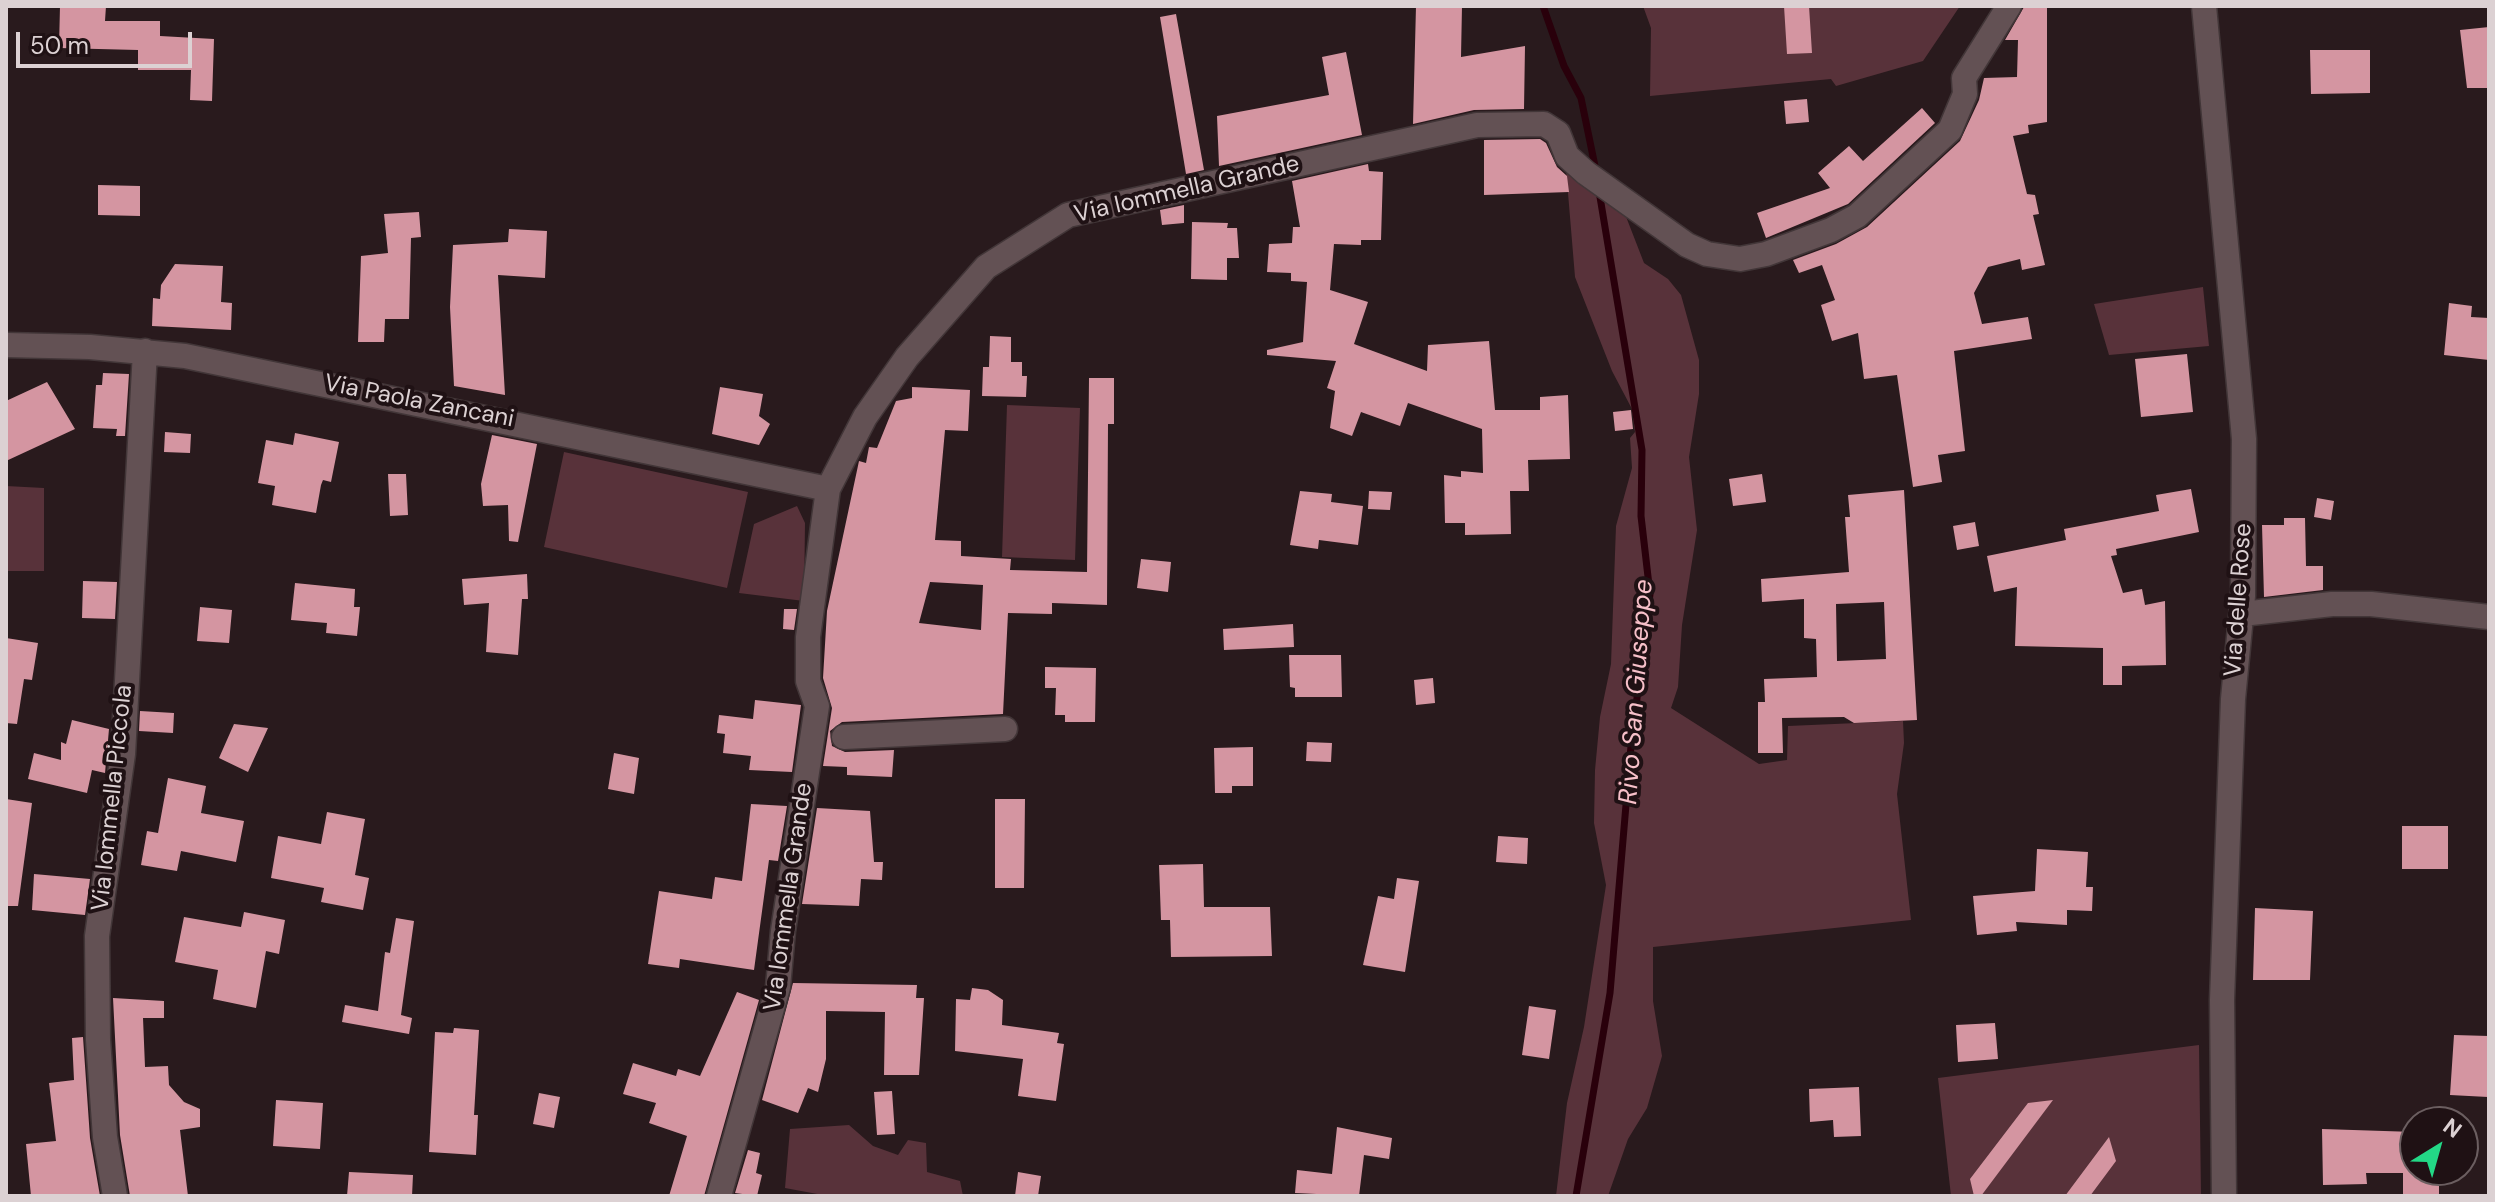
<!DOCTYPE html>
<style>
body{margin:0}
#map{position:relative;width:2495px;height:1202px;overflow:hidden;background:#291a1d;font-family:"DM Sans",sans-serif}
canvas{display:block}
.frame{position:absolute;inset:0;border:8px solid #dcd1d3;pointer-events:none}
.north{position:absolute;left:2399px;top:1106px;width:80px;height:80px;box-sizing:border-box;background:#1f1114;border:2px solid #6b5e60;border-radius:50%;rotate:37deg;font-size:22px;font-weight:700;line-height:32px;text-align:center;color:#dcd1d3}
.north::after{content:'';display:block;margin:auto;width:28px;height:36px;background:#23d886;clip-path:polygon(50% 0,100% 100%,50% 72%,0 100%)}
.scale{position:absolute;left:16px;top:32px;width:176px;height:36px;box-sizing:border-box;border:4px solid #dcd1d3;border-top:0;padding-left:10px;font-size:24px;line-height:28px;white-space:nowrap;color:#dcd1d3;-webkit-text-stroke:6px #1f1114;paint-order:stroke}
</style>
<div id="map">
<canvas width="2495" height="1202"></canvas>
<div class="frame"></div>
<div class="north">N</div>
<div class="scale">50 m</div>
</div>
<script>
const context = document.querySelector('canvas').getContext('2d');
context.lineJoin = 'round';
function fillPath(path, color) {
  context.fillStyle = color;
  context.fill(path, 'evenodd');
}
function toPath(rows) {
  const path = new Path2D();
  for (const r of rows) {
    path.moveTo(r[0], r[1]);
    for (let i = 2; i < r.length; i += 2) path.lineTo(r[i], r[i + 1]);
  }
  return path;
}
function stroke(path, color, width, dash) {
  context.strokeStyle = color;
  context.lineWidth = width;
  context.lineCap = dash ? 'butt' : 'round';
  context.setLineDash(dash || []);
  context.stroke(path);
}
function drawText(font, color, halo, rows, align = 'center') {
  context.font = font + ' "DM Sans",sans-serif';
  context.lineWidth = 8;
  context.setLineDash([]);
  context.textBaseline = 'middle';
  context.strokeStyle = halo;
  context.fillStyle = color;
  for (const [text, x, y, turn = 0] of rows) {
    context.save();
    context.translate(x, y);
    context.rotate((+turn || 0) * Math.PI / 180);
    context.textAlign = isNaN(turn) ? turn : align;
    if (halo) context.strokeText(text, 0, 0);
    context.fillText(text, 0, 0);
    context.restore();
  }
}
const green = toPath([
 [1643,6,1960,6,1923,61,1836,86,1831,79,1650,96,1651,28],
 [1566,169,1625,214,1644,263,1668,279,1681,295,1699,360,1699,394,1689,457,1697,530,1682,625,1678,687,1671,708,1759,764,1787,760,1788,726,1903,721,1904,743,1897,794,1911,920,1653,947,1653,1001,1662,1056,1647,1108,1628,1139,1608,1196,1556,1196,1567,1103,1584,1027,1606,885,1594,823,1595,770,1600,717,1611,664,1616,526,1632,468,1630,438,1635,432,1632,409,1612,371,1575,277],
 [2203,287,2209,346,2109,355,2094,304],
 [1007,405,1080,408,1075,560,1002,557],
 [564,452,748,492,727,588,544,547],
 [6,486,44,488,44,571,6,571],
 [797,506,805,523,804,601,739,593,754,524],
 [2199,1045,2201,1196,1951,1196,1938,1078],
 [849,1125,873,1146,898,1155,908,1140,926,1143,927,1172,960,1181,963,1196,828,1196,785,1188,790,1129]
]);
const stream = toPath([
 [1543,6,1564,66,1581,98,1596,171],
 [1576,1196,1610,993,1631,746,1650,594,1641,516,1642,450,1599,191]
]);
const building = toPath([
 [60,6,106,6,105,21,160,21,160,36,214,39,212,101,190,100,191,70,138,70,138,50,59,48],
 [1416,6,1462,6,1461,57,1525,46,1524,109,1474,110,1413,124],
 [1784,6,1809,6,1812,53,1787,54],
 [2047,6,2047,122,2028,125,2029,133,2013,136,2027,194,2035,195,2039,214,2033,215,2045,265,2022,270,2020,259,1988,267,1974,293,1982,324,2028,317,2032,339,1954,351,1965,451,1938,455,1942,482,1913,487,1897,375,1864,379,1858,333,1832,341,1821,305,1835,300,1822,265,1799,273,1793,260,1836,244,1867,227,1960,141,1979,100,1984,78,2017,77,2018,40,2005,40,2024,7],
 [1176,14,1204,170,1186,174,1160,17],
 [2489,27,2489,88,2467,88,2460,30],
 [2310,50,2370,50,2370,93,2311,94],
 [1346,52,1362,135,1219,166,1217,116,1329,95,1322,57],
 [1807,99,1809,122,1786,124,1784,101],
 [1922,108,1935,123,1848,204,1766,238,1757,213,1830,188,1818,173,1849,146,1863,161],
 [1540,139,1546,143,1557,167,1567,176,1569,192,1484,195,1484,140],
 [1368,164,1369,171,1383,172,1381,240,1361,240,1361,245,1334,244,1330,290,1368,302,1354,344,1427,371,1428,345,1489,341,1495,410,1540,410,1540,397,1568,395,1570,459,1528,460,1529,491,1510,491,1511,534,1465,535,1465,523,1445,523,1444,475,1461,477,1461,471,1483,473,1482,429,1408,403,1400,426,1361,412,1352,436,1330,428,1335,391,1327,388,1336,361,1267,355,1267,350,1303,342,1307,282,1291,281,1291,273,1267,272,1269,244,1292,243,1293,227,1300,227,1292,181],
 [98,185,140,186,140,216,98,215],
 [1184,205,1184,223,1162,225,1160,210],
 [419,212,421,237,411,238,409,319,385,319,384,342,358,342,361,256,388,253,384,214],
 [1192,222,1228,223,1227,228,1237,228,1239,258,1227,258,1227,280,1191,279],
 [509,229,547,231,545,278,498,275,505,395,454,386,450,307,453,245,508,242],
 [175,264,223,266,221,302,232,303,231,330,152,326,153,298,160,299,161,285],
 [2449,303,2472,306,2471,317,2489,318,2489,360,2444,355],
 [990,336,1011,337,1011,362,1022,362,1022,376,1027,376,1026,397,982,396,983,367,989,367],
 [2187,354,2193,412,2141,417,2135,359],
 [103,373,129,374,125,436,116,436,117,429,93,428,96,385,102,385],
 [1089,378,1114,378,1114,424,1108,424,1107,605,1052,603,1052,614,1008,613,1003,714,842,722,830,731,832,746,845,752,894,750,892,777,847,775,847,767,823,766,832,708,823,678,827,611,859,461,866,463,869,447,877,448,896,401,912,398,912,387,970,390,968,431,945,430,935,540,961,541,961,556,1011,559,1010,570,1087,572],
 [930,582,983,585,981,630,919,623],
 [47,382,75,429,6,461,6,401],
 [720,387,763,394,759,416,770,424,759,445,712,434],
 [1631,410,1633,429,1615,431,1613,412],
 [165,432,191,434,190,453,164,452],
 [295,433,339,442,331,482,323,480,321,485,316,513,272,505,275,486,258,483,266,440,293,445],
 [492,435,537,444,518,542,509,541,508,505,483,506,481,484],
 [388,474,406,474,408,515,390,516],
 [1762,474,1766,502,1733,506,1729,479],
 [2191,489,2199,532,2116,549,2117,555,2111,556,2123,593,2142,589,2145,605,2165,601,2166,665,2122,666,2122,685,2103,685,2103,648,2015,646,2017,587,1994,592,1987,556,2066,540,2064,529,2159,511,2156,495],
 [1904,490,1917,720,1854,723,1844,717,1782,718,1783,753,1758,753,1758,702,1765,702,1764,679,1817,677,1816,639,1804,638,1804,599,1762,602,1761,579,1849,572,1845,517,1850,517,1848,495],
 [1884,602,1886,659,1837,661,1836,604],
 [1300,491,1332,494,1331,502,1363,506,1358,545,1319,540,1318,549,1290,545],
 [1369,491,1392,492,1390,510,1368,509],
 [2317,498,2334,501,2331,520,2314,517],
 [2284,518,2305,518,2306,566,2323,566,2323,590,2264,597,2262,525,2284,525],
 [1975,522,1979,546,1957,550,1953,526],
 [1141,559,1171,562,1168,592,1137,588],
 [527,574,528,599,522,599,518,655,486,652,489,603,464,605,462,579],
 [83,581,117,582,115,619,82,618],
 [295,583,355,589,354,607,360,607,357,636,326,633,327,623,291,620],
 [200,607,232,610,229,643,197,641],
 [784,609,797,609,794,630,783,629],
 [1293,624,1294,647,1224,650,1223,629],
 [6,638,38,643,32,680,24,679,17,724,6,723],
 [1289,655,1341,655,1342,697,1295,697,1295,688,1290,687],
 [1045,667,1096,668,1095,722,1065,722,1065,715,1055,715,1056,688,1045,688],
 [1433,678,1435,703,1416,705,1414,680],
 [755,700,801,705,792,772,749,770,751,756,723,753,725,734,717,733,719,715,753,719],
 [140,711,174,713,173,733,139,731],
 [72,720,109,729,105,773,92,770,87,793,28,779,34,753,61,760,61,742,66,744],
 [234,724,268,728,248,772,219,758],
 [1307,742,1332,743,1331,762,1306,761],
 [1253,747,1253,786,1232,786,1232,793,1215,793,1214,748],
 [614,753,639,758,634,794,608,789],
 [168,778,206,786,201,813,244,821,236,862,181,851,177,871,141,865,147,831,158,833],
 [6,799,32,803,18,906,6,906],
 [995,799,1025,799,1024,888,995,888],
 [751,804,787,806,778,861,769,860,754,970,680,959,679,968,648,964,659,891,712,899,715,877,742,881],
 [817,808,870,811,874,862,883,862,882,880,861,879,859,906,802,904],
 [327,812,365,819,355,875,369,878,363,910,321,902,324,888,271,878,278,836,321,844],
 [2402,826,2448,826,2448,869,2402,869],
 [1498,836,1528,838,1527,864,1496,862],
 [2037,849,2088,852,2086,887,2093,887,2092,911,2067,910,2067,925,2016,922,2017,931,1977,935,1973,896,2035,891],
 [1203,864,1204,907,1270,907,1272,956,1171,957,1170,920,1161,920,1159,865],
 [34,874,90,879,85,915,32,910],
 [1397,878,1419,881,1405,972,1363,965,1378,896,1394,899],
 [2255,908,2313,911,2310,980,2253,980],
 [244,912,285,920,279,954,266,951,256,1008,213,999,218,970,175,962,184,917,241,927],
 [396,918,414,921,401,1015,412,1018,409,1034,342,1022,345,1005,378,1011,385,952,390,953],
 [793,983,917,985,916,998,924,998,919,1075,884,1075,885,1012,826,1011,826,1059,818,1092,808,1088,798,1113,762,1100],
 [972,988,988,990,1003,1000,1002,1025,1059,1033,1057,1043,1064,1044,1056,1101,1018,1096,1023,1059,955,1051,956,999,970,1000],
 [737,992,759,1000,704,1196,669,1196,687,1136,649,1123,656,1103,623,1094,633,1063,676,1076,678,1069,700,1076],
 [113,998,164,1001,164,1018,143,1018,145,1067,168,1066,169,1085,184,1102,200,1109,200,1127,180,1130,188,1196,130,1196,120,1135],
 [1529,1006,1556,1010,1549,1059,1522,1055],
 [1995,1023,1998,1059,1958,1062,1956,1025],
 [454,1028,479,1030,474,1115,478,1115,476,1155,429,1152,435,1032,453,1033],
 [2454,1035,2489,1036,2488,1097,2450,1095],
 [83,1037,90,1138,100,1196,31,1196,26,1144,56,1141,49,1083,74,1080,72,1038],
 [1859,1087,1861,1136,1834,1137,1833,1120,1810,1122,1809,1089],
 [892,1091,895,1134,877,1135,874,1092],
 [539,1093,560,1097,554,1128,533,1124],
 [276,1100,323,1103,320,1149,273,1146],
 [2053,1100,1981,1196,1974,1196,1970,1179,2028,1103],
 [1337,1127,1392,1138,1389,1159,1364,1155,1359,1196,1295,1193,1297,1170,1332,1174],
 [2322,1129,2415,1132,2415,1170,2439,1170,2439,1196,2403,1196,2403,1173,2366,1173,2367,1184,2323,1185],
 [2109,1137,2116,1161,2090,1196,2065,1196],
 [748,1150,760,1153,756,1173,762,1175,757,1196,735,1193],
 [349,1172,413,1175,412,1196,347,1196],
 [1018,1172,1041,1176,1038,1196,1015,1196]
]);
const minor = toPath([
 [2204,6,2244,439,2243,596,2233,699,2222,1000,2224,1196],
 [6,345,90,347,185,356,828,489],
 [2242,614,2332,604,2371,604,2489,617],
 [844,737,1005,729],
 [115,1196,105,1137,98,1040,97,936,123,754,145,351],
 [719,1196,778,987,783,931,817,706,808,681,808,637,828,489,865,417,907,357,986,267,1068,215,1477,125,1544,124,1558,133,1567,156,1586,173,1687,245,1707,254,1740,259,1766,254,1831,230,1857,216,1950,130,1965,94,1964,78,2009,6]
]);
const streetNames = [
 ["Via Iommella Grande",1187,190,-13],
 ["Via Paola Zancani",419,402,11],
 ["Via delle Rose",2239,600,-86],
 ["Via Iommella Piccola",113,798,-84],
 ["Via Iommella Grande",789,897,-82]
];
const waterNames = [
 ["Rivo San Giuseppe",1637,692,-86]
];
fillPath(green, '#58323a');
stroke(stream, '#29000b', 7);
fillPath(building, '#d495a1');
stroke(minor, '#423638', 27);
stroke(minor, '#635154', 24);
drawText('24px', '#dcd1d3', '#1f1114', streetNames);
drawText('italic 26px', '#f7c0c9', '#1f1114', waterNames);
</script>
